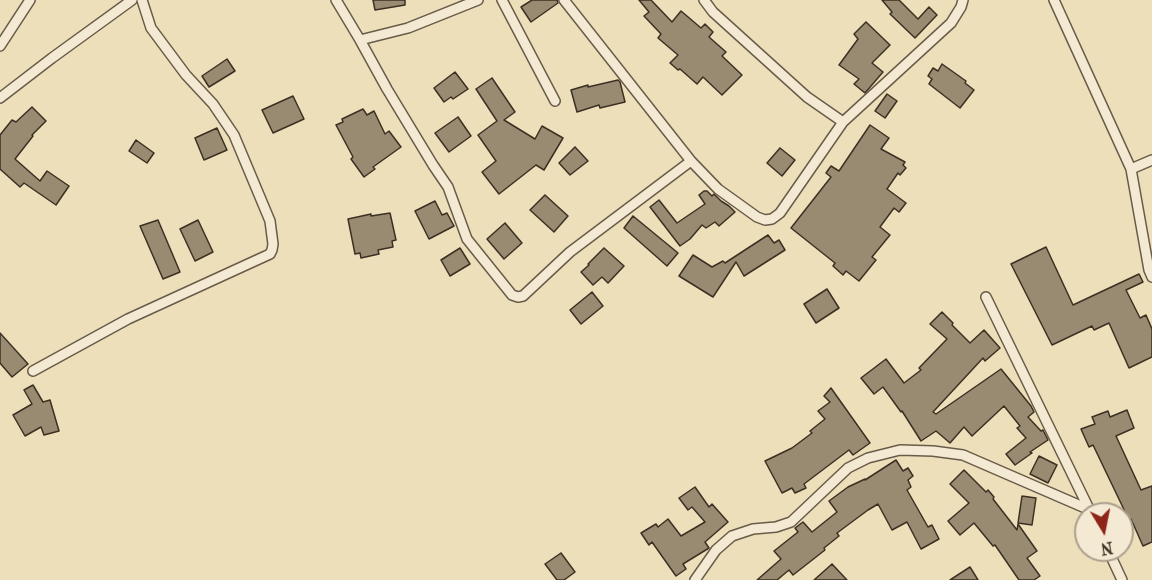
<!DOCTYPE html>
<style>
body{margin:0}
#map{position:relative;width:1152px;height:580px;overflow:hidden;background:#eedfbb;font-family:"IM FELL French Canon",serif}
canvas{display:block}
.north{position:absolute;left:1074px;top:502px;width:60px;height:60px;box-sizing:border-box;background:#f4ead3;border:2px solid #aaa08d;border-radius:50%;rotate:170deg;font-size:16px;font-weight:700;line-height:24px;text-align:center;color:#3c3023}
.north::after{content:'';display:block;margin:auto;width:21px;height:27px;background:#8f2418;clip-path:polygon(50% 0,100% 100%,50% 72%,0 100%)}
</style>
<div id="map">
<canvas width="1152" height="580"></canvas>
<div class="north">N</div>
</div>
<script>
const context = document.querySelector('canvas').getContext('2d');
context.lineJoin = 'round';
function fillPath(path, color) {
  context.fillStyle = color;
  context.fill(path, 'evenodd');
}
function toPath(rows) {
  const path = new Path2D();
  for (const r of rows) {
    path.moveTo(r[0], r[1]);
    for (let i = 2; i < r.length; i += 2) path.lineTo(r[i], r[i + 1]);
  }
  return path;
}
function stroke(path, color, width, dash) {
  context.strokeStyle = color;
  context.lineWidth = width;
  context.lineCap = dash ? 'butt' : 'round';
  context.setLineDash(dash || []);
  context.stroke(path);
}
const building = toPath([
 [373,0,405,0,405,5,375,10,373,0],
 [532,0,557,0,558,3,531,22,521,7,532,0],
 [639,0,651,0,672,22,681,11,701,28,705,24,713,32,709,37,726,52,722,56,742,75,722,95,703,77,697,84,680,69,678,70,670,63,678,55,658,38,661,34,644,16,649,12,639,0],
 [882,0,899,0,918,19,929,7,937,15,915,38,890,14,892,12,882,0],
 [866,22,890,45,872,63,883,72,865,93,854,84,859,79,839,65,858,39,854,34,866,22],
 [227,59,235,71,209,87,202,76,227,59],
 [942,64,966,81,965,83,974,90,960,108,929,84,932,79,928,76,933,68,938,71,942,64],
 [455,72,468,89,453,99,451,97,444,102,434,88,455,72],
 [492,78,515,112,504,120,535,139,542,126,563,138,544,170,536,165,499,194,482,172,496,161,478,135,497,121,476,89,492,78],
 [618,80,620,82,625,102,600,108,599,105,577,112,571,90,588,85,588,87,618,80],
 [887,94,897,101,885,118,875,111,887,94],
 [293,96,304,119,273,133,262,110,293,96],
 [32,107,46,121,32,135,33,136,15,159,40,181,47,171,69,186,56,205,24,183,20,187,0,169,0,135,12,120,16,122,32,107],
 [363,109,367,115,374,111,385,134,389,131,401,147,373,167,375,169,364,177,351,159,353,157,336,125,343,122,342,119,363,109],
 [458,117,471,136,449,152,435,133,458,117],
 [870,125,889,138,881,149,905,162,903,165,906,168,900,175,898,173,887,189,906,203,899,212,894,208,880,227,890,235,872,257,876,260,859,281,846,271,843,275,833,266,835,263,791,228,831,177,826,173,831,166,839,171,870,125],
 [217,128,227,150,204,160,195,138,217,128],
 [136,140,154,153,147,163,129,151,136,140],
 [575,147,588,161,570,175,559,163,575,147],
 [780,148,795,160,782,176,767,163,780,148],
 [704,191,707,191,712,196,714,194,721,201,729,206,735,212,719,226,715,222,706,228,702,225,690,239,680,246,650,207,659,200,677,223,705,204,699,195,704,191],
 [545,195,568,216,554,232,530,210,545,195],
 [435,201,442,215,447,213,454,226,429,239,415,211,435,201],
 [390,213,396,240,392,241,393,247,378,250,379,254,361,258,360,253,355,254,348,219,371,214,371,216,390,213],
 [633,216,678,253,667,266,624,228,633,216],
 [158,220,180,272,163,279,140,226,158,220],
 [198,220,213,252,195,261,180,229,198,220],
 [505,223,522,243,504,259,487,239,505,223],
 [768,235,774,243,779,240,785,250,744,276,736,262,713,297,679,276,693,255,712,267,723,261,725,263,768,235],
 [1046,247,1073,305,1139,274,1143,282,1126,290,1140,318,1146,315,1152,329,1152,357,1129,368,1109,323,1094,330,1092,326,1052,345,1011,264,1046,247],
 [460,248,470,264,450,276,441,260,460,248],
 [604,248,624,266,608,283,602,277,593,285,581,272,589,265,588,264,604,248],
 [827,289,839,308,816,323,804,304,827,289],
 [592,292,603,306,581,324,570,310,592,292],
 [942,312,953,323,952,325,970,343,984,330,1000,348,985,361,983,358,933,412,936,414,1001,369,1031,406,1034,412,1028,417,1041,431,1043,430,1048,440,1030,452,1032,453,1015,465,1006,454,1026,438,1017,428,1020,426,1004,406,972,436,964,427,950,443,936,431,921,441,902,411,901,412,883,387,874,394,861,378,886,359,904,383,921,370,919,368,947,339,930,324,942,312],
 [0,333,28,364,12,377,0,363,0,333],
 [33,385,43,402,50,400,59,431,44,435,41,427,25,436,13,415,32,404,24,390,33,385],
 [831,388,870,443,853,455,849,450,804,484,806,488,795,493,792,488,782,493,765,461,792,448,812,433,810,431,825,419,818,411,830,402,824,396,831,388],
 [1127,410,1134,428,1116,436,1141,490,1152,486,1152,542,1143,546,1131,519,1129,520,1093,445,1089,447,1081,429,1095,424,1092,417,1108,411,1110,417,1127,410],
 [1039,456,1057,465,1048,483,1030,474,1039,456],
 [896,460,903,471,908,468,913,476,908,480,911,487,907,490,928,527,932,525,939,539,921,549,907,522,892,530,878,504,868,510,837,533,839,536,824,548,825,550,793,575,789,570,777,580,757,580,781,559,774,551,798,532,795,528,803,522,812,532,837,512,829,501,848,487,865,479,865,480,896,460],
 [964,470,986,492,988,490,994,497,993,499,1017,530,1018,524,1037,551,1027,558,1040,576,1034,580,1019,580,995,545,993,546,974,523,960,535,948,521,969,503,950,484,964,470],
 [695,487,709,507,712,504,728,522,705,542,709,548,683,564,686,569,676,576,652,542,649,545,641,533,656,524,658,527,668,519,681,536,705,522,692,507,688,510,679,498,695,487],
 [1022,496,1036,498,1032,525,1018,523,1022,496],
 [561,553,575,572,564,580,557,580,545,564,561,553],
 [832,564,847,580,814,580,832,564],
 [970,567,978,580,950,580,970,567]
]);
const street = toPath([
 [336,0,360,40,387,89,433,165,448,187,467,239,512,295,518,297,523,296,570,252,691,161,718,189,757,217,765,220,772,219,780,213,843,122,951,23,961,7,963,0],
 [502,0,555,101],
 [564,0,691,161],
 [704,0,713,12,807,97,843,122],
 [1054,0,1131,169,1149,270,1152,277],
 [360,40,408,28,478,0],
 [0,46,30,0],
 [0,98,52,58,132,0],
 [1131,169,1152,160],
 [986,297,1090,511],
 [33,371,128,319,270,254,272,250,273,244,270,221,234,135,213,104,186,75,151,28,142,0],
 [1108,550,1122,580],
 [695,580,716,550,732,536,753,529,776,527,791,522,848,468,868,458,900,450,933,451,963,455,1090,510]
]);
fillPath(building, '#998b72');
stroke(building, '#3c3023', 1.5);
stroke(street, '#685c49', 12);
stroke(street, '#f4ead3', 9);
</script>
